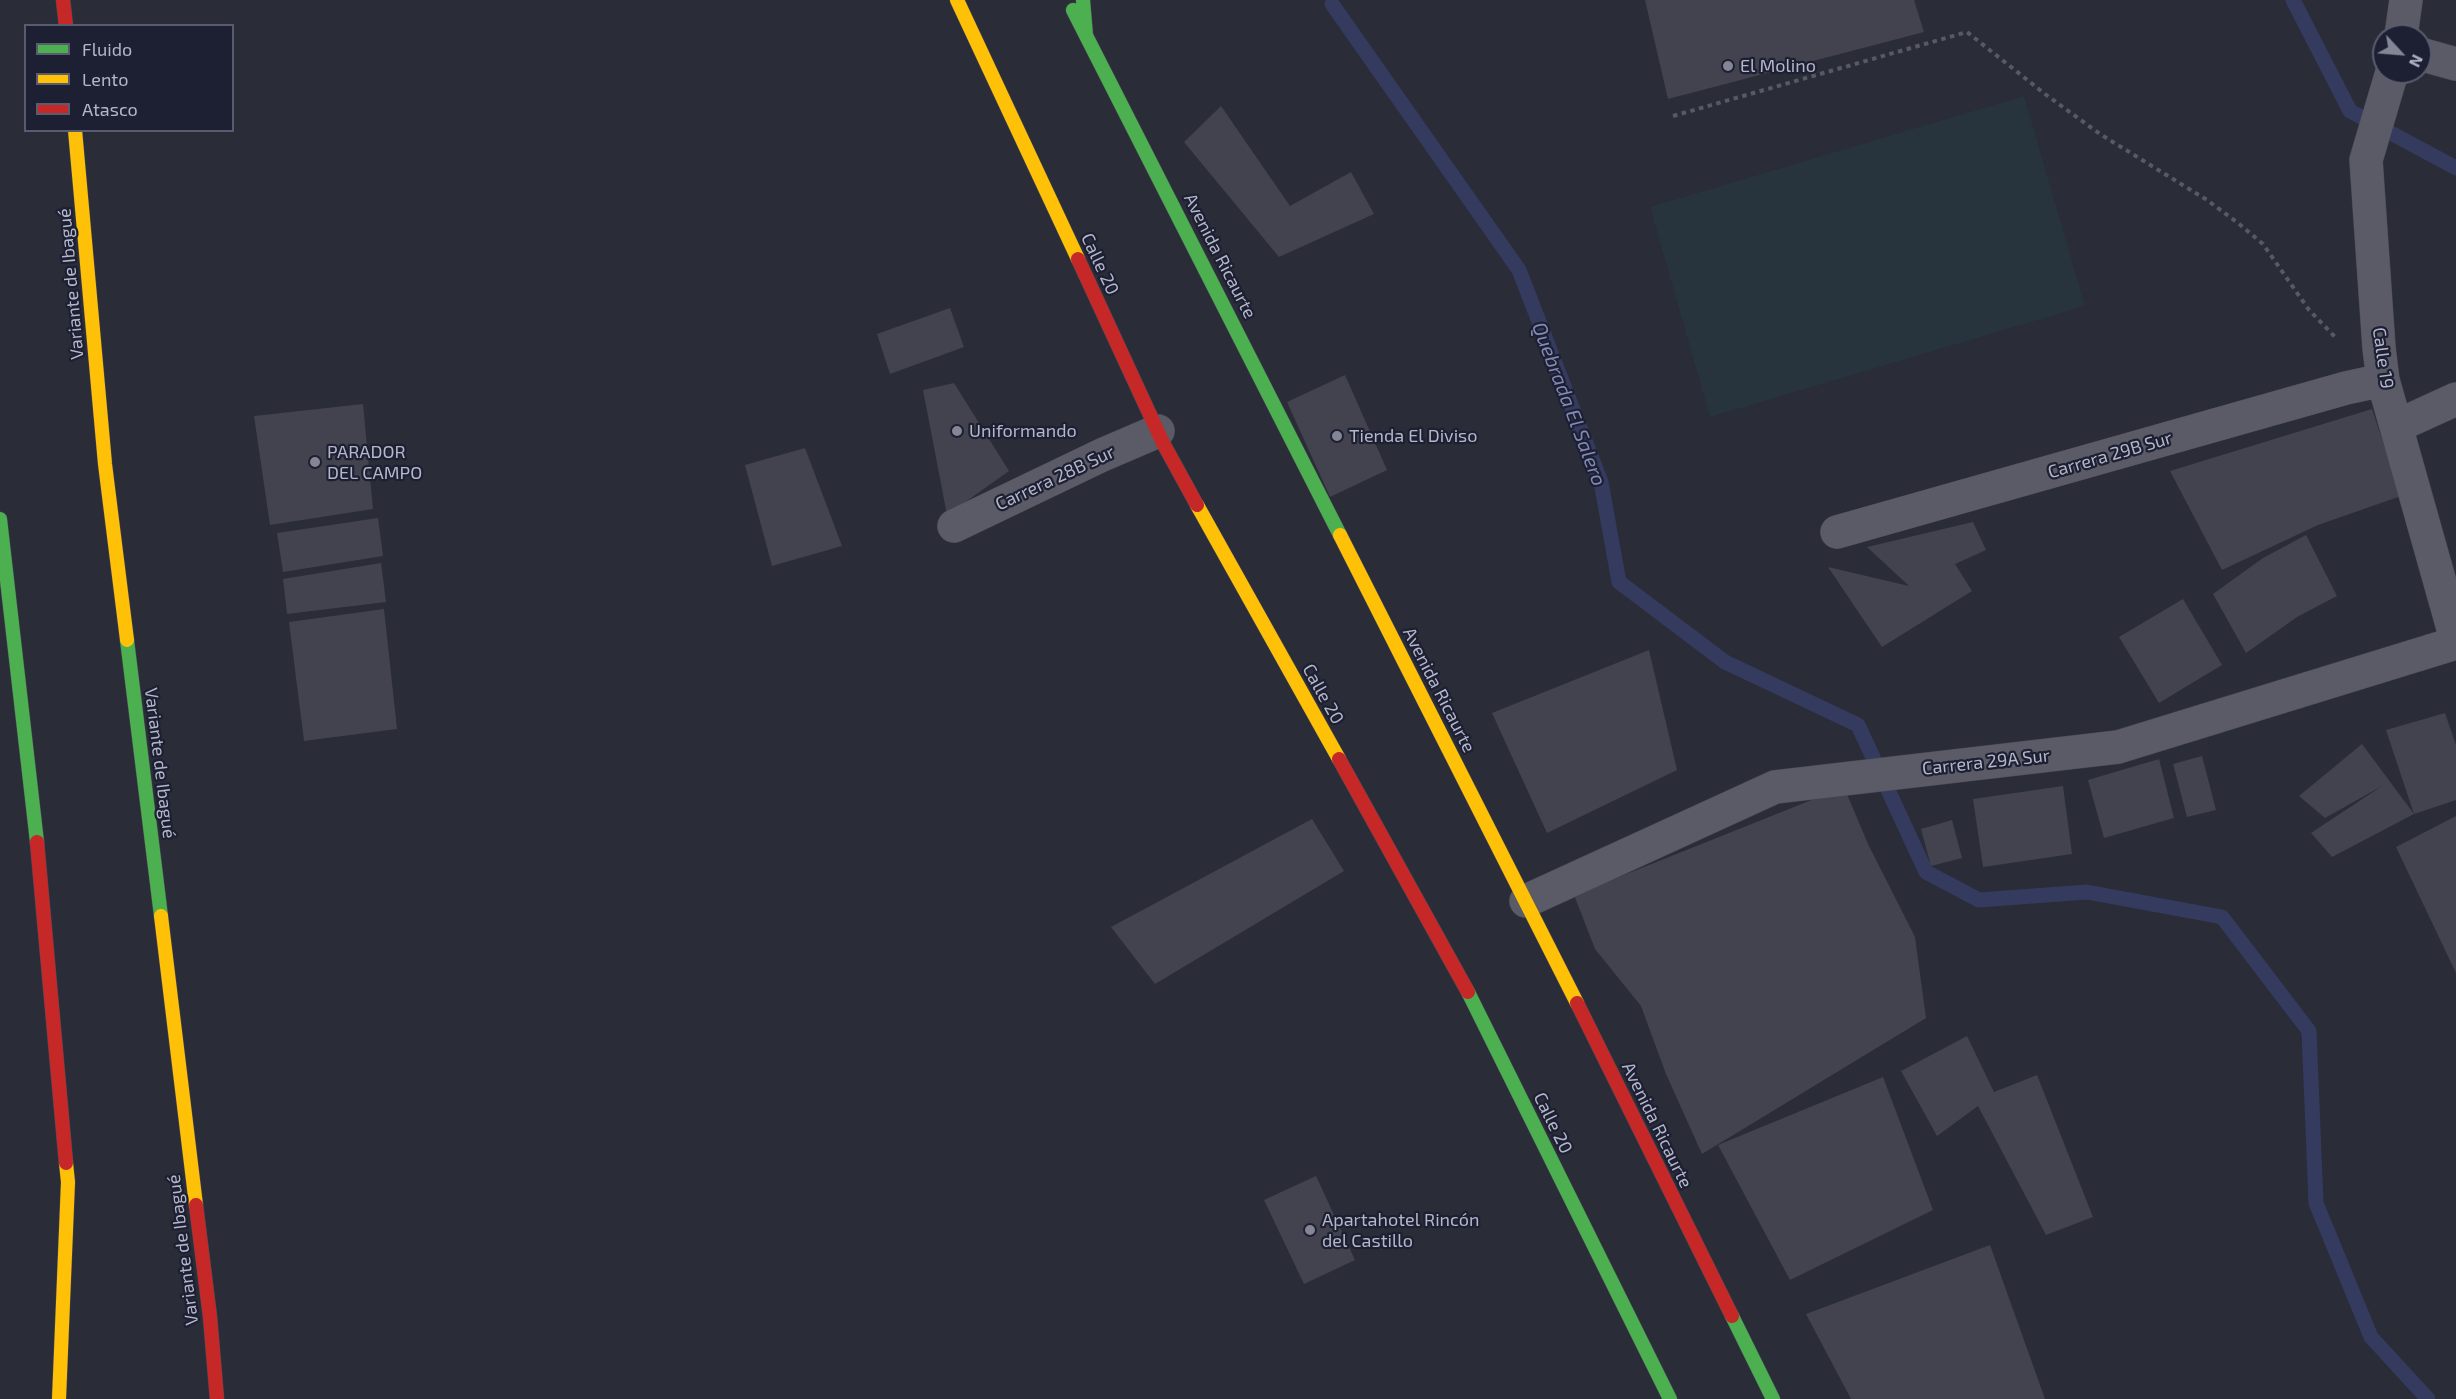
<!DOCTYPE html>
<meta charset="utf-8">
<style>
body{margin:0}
#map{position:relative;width:2456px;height:1399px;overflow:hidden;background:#2a2c38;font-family:"Exo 2",sans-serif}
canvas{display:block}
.legend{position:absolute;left:24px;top:24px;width:210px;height:108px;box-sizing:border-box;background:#1d2033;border:2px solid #595c6f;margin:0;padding:8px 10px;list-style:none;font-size:18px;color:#b4b6c9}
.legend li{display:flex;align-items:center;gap:12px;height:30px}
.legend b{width:30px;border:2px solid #595c6f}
.north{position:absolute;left:2372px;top:24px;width:60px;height:60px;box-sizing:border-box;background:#1d2033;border:2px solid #595c6f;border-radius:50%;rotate:116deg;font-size:16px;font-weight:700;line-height:24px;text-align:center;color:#b4b6c9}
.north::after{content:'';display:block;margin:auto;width:21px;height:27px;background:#848696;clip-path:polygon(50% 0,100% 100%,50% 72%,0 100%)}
</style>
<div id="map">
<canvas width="2456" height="1399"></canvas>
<ul class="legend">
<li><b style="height:8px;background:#4caf50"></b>Fluido</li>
<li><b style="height:8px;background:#ffc107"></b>Lento</li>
<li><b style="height:8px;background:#c62828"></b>Atasco</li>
</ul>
<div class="north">N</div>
</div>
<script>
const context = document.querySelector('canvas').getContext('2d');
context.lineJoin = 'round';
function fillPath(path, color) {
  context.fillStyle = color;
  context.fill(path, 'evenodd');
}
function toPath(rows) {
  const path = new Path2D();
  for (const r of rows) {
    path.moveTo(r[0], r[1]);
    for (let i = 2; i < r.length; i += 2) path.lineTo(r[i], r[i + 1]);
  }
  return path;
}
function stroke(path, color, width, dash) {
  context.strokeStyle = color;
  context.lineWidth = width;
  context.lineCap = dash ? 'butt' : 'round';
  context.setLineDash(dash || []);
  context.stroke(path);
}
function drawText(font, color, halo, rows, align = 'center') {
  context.font = font + ' "Exo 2",sans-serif';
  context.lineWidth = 4.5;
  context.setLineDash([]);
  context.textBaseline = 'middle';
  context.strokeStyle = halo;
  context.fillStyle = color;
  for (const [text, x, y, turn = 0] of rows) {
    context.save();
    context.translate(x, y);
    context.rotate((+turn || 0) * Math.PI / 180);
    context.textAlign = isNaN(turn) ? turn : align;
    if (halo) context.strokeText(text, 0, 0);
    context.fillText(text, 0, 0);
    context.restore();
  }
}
const green = toPath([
 [2024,96,2085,306,1710,417,1650,207]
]);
const stream = toPath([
 [2293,0,2350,111,2456,168],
 [1332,4,1519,270,1601,482,1619,582,1725,662,1858,725,1926,872,1979,900,2087,892,2222,917,2309,1031,2316,1203,2371,1337,2428,1399]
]);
const building = toPath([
 [1645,0,1914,0,1924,32,1668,99],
 [1221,106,1290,206,1351,172,1374,214,1279,257,1184,142],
 [950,308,964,347,890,374,877,334],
 [1345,375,1387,470,1330,497,1287,402],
 [954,383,1009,471,947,515,923,390],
 [363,404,373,509,270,525,254,416],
 [2372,409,2401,496,2318,525,2222,570,2170,471],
 [805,448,842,546,772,566,745,465],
 [378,518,383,556,283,572,277,533],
 [1973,522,1986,550,1955,564,1972,591,1882,647,1828,567,1909,586,1867,547],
 [2306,535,2337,596,2297,617,2246,653,2213,594,2263,558],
 [381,563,386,602,287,614,283,579],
 [2183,599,2222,665,2159,703,2119,637],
 [384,609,397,729,304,741,289,622],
 [1649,650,1677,770,1547,833,1492,713],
 [2445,713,2456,745,2456,800,2414,814,2386,730],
 [2362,744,2414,814,2332,857,2311,833,2382,786,2325,818,2299,796],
 [2202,756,2216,810,2187,817,2173,764],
 [2159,759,2174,818,2104,838,2088,780],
 [2063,786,2072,854,1983,867,1973,799],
 [1844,787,1868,844,1915,937,1926,1018,1702,1154,1666,1074,1641,1006,1595,949,1574,895],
 [2456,816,2456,973,2396,847],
 [1312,819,1344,871,1155,984,1111,927],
 [1952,820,1962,858,1931,866,1921,829],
 [1967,1036,1994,1092,2037,1075,2093,1217,2046,1235,1978,1106,1937,1136,1901,1071],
 [1883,1077,1933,1210,1790,1280,1718,1145],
 [1316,1176,1355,1260,1304,1284,1264,1200],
 [1990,1245,2045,1399,1851,1399,1806,1314]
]);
const path = toPath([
 [1673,116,1967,32,2045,94,2100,134,2207,200,2238,223,2263,244,2309,310,2335,337]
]);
const street = toPath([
 [2401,36,2406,0],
 [2420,54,2456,64],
 [2392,72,2366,160,2379,348,2383,380,2456,639],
 [2397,426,2456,399],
 [954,526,1102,455,1158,431],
 [1837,532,2346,388,2383,380],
 [1526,901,1775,787,2118,747,2456,643]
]);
const fast = toPath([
 [1083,0,1086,35],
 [1073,10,1340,535],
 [0,519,37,842],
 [127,640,161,916],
 [1468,992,1670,1399],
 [1732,1316,1773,1399]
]);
const slow = toPath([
 [957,0,1078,259],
 [75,130,105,464,127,640],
 [1197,505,1339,759],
 [1340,535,1577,1003],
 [161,916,196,1205],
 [59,1399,68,1182,66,1163]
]);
const jam = toPath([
 [63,0,66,26],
 [1078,259,1163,443,1197,505],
 [1339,759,1468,992],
 [37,842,66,1163],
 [1577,1003,1732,1316],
 [196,1205,210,1317,217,1399]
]);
const markers = [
 [1728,66,6,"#848696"],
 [957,431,6,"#848696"],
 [1337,436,6,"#848696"],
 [315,462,6,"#848696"],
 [1310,1230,6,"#848696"]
];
const poiNames = [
 ["El Molino",1740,66],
 ["Uniformando",969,431],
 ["Tienda El Diviso",1349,436],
 ["PARADOR",327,452],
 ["DEL CAMPO",327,473],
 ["Apartahotel Rincón",1322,1220],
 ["del Castillo",1322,1241]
];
const streetNames = [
 ["Avenida Ricaurte",1220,256,63],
 ["Calle 20",1100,264,65],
 ["Variante de Ibagué",71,284,-95],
 ["Calle 19",2383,358,82],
 ["Carrera 29B Sur",2110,455,-16],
 ["Carrera 28B Sur",1055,478,-25],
 ["Avenida Ricaurte",1439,690,63],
 ["Calle 20",1323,694,61],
 ["Carrera 29A Sur",1986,762,-6],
 ["Variante de Ibagué",160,763,83],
 ["Calle 20",1553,1123,64],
 ["Avenida Ricaurte",1657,1125,64],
 ["Variante de Ibagué",183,1250,-97]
];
const waterNames = [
 ["Quebrada El Salero",1569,404,69]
];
fillPath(green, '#27343e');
stroke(stream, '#353b5f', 15);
fillPath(building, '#42434e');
stroke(street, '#464851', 34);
stroke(fast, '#484955', 15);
stroke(slow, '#484955', 15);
stroke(jam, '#484955', 15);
stroke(path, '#575a63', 4, [4.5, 4.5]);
stroke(street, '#5a5b66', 33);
stroke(fast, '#4caf50', 14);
stroke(slow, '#ffc107', 14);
stroke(jam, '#c62828', 14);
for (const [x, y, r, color] of markers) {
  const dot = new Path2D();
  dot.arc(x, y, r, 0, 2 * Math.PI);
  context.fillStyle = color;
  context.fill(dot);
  stroke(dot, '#1d2033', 2);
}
drawText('18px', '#b4b6c9', '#1d2033', poiNames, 'left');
drawText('18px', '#b4b6c9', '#1d2033', streetNames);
drawText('italic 20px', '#838ab5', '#1d2033', waterNames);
</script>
